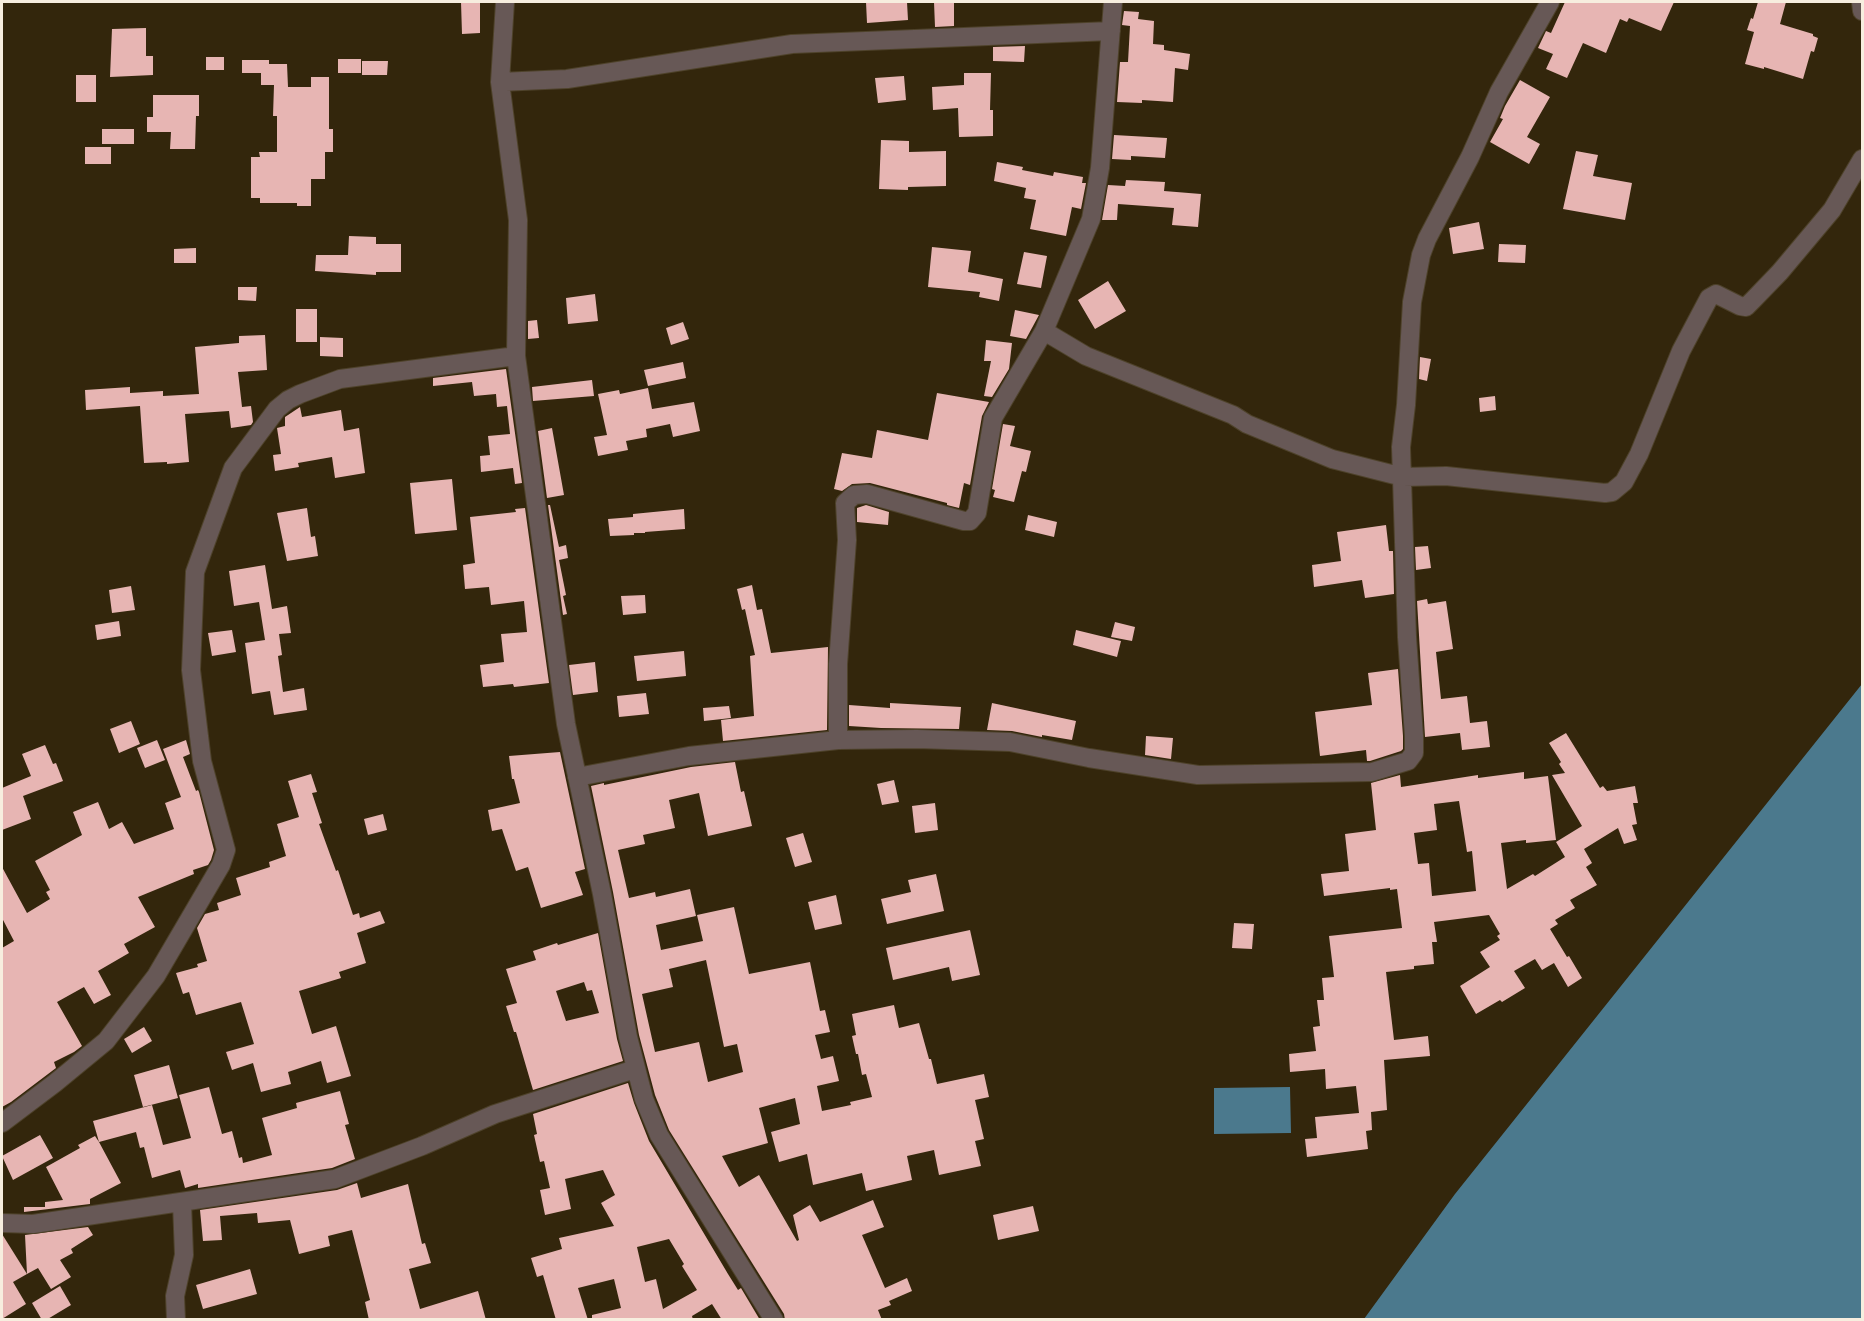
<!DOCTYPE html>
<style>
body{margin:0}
#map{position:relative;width:1864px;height:1321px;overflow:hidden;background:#33260c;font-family:Raleway,sans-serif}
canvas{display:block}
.frame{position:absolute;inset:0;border:3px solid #f7eedf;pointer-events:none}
</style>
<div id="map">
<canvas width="1864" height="1321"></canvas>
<div class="frame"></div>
</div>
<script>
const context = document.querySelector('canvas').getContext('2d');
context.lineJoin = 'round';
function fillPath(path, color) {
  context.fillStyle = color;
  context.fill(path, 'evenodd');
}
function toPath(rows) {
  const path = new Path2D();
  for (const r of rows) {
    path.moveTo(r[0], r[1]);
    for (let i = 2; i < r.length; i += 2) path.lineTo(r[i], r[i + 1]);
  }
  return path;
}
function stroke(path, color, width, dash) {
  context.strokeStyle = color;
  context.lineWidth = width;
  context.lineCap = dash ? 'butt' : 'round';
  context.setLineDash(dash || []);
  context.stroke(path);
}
const water = toPath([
 [1862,684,1862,1319,1364,1319,1455,1194],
 [1290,1087,1291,1133,1214,1134,1214,1088]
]);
const building = toPath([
 [461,2,480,2,480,33,462,34],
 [866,2,907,2,908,20,867,23],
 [934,2,954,2,954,26,935,27],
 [1565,2,1674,2,1661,31,1629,18,1627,22,1620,19,1606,53,1583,43,1567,78,1546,69,1553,54,1538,48,1546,31,1551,33],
 [1758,2,1786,2,1780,24,1813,34,1813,36,1818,38,1814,52,1811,51,1803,79,1764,67,1764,69,1745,64,1754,32,1747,30,1751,18,1753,19],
 [1124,11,1139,12,1138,19,1154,21,1153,44,1164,45,1164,50,1190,54,1188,70,1175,68,1173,102,1142,100,1142,103,1117,102,1120,62,1128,62,1130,26,1122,25],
 [146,28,146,56,153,56,153,75,110,77,112,29],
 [1025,46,1024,62,993,61,993,47],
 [206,57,224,57,224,70,206,70],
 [338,59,361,59,361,73,338,73],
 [242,60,269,60,269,64,287,64,288,87,311,87,311,77,329,77,329,129,333,129,333,152,325,152,325,179,311,179,311,206,297,206,297,203,260,203,260,198,251,198,251,157,260,157,259,152,277,152,277,116,273,116,274,85,261,85,261,73,242,73],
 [362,61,388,61,387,75,362,75],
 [964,73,991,73,990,110,993,110,993,136,959,137,958,108,933,110,932,87,964,85],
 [76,75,96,75,96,102,76,102],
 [904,76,906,100,878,103,875,78],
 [1520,80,1550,97,1527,137,1540,144,1529,164,1490,142,1503,119,1500,118,1505,106],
 [153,95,199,95,199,116,196,116,195,149,170,149,171,132,147,132,147,117,153,117],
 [102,129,134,129,134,144,102,144],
 [1114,135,1167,138,1165,158,1131,156,1131,160,1112,159],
 [881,140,909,141,909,152,946,151,946,186,908,187,908,190,879,189],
 [85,147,111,147,111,164,85,164],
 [1576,151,1598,155,1593,176,1632,183,1625,220,1563,209],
 [997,162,1023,167,1022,170,1053,176,1054,172,1083,177,1082,183,1086,183,1081,209,1072,207,1066,236,1030,229,1036,200,1024,198,1026,188,994,181],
 [1126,180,1165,182,1164,191,1201,194,1198,227,1172,225,1174,208,1118,204,1117,220,1102,220,1108,185,1125,186],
 [1479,222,1484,249,1453,254,1449,228],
 [349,236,376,237,376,244,401,244,401,272,376,272,376,275,315,271,316,255,348,255],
 [1499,244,1526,245,1525,263,1498,262],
 [932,247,971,251,968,272,1003,279,999,301,979,297,980,292,928,287],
 [196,248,196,263,174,263,174,249],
 [1024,252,1047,256,1041,288,1017,284],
 [1108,281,1126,311,1095,329,1078,300],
 [238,287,257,287,256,301,238,300],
 [595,294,598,321,568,324,566,298],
 [296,309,317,309,317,342,296,342],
 [1015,310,1039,315,1026,339,1010,336],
 [537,320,539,338,528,339,528,321],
 [683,322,689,339,671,345,666,328],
 [265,335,267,370,238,372,242,407,251,406,253,422,251,425,231,428,229,411,185,414,189,462,167,464,167,462,144,463,140,406,86,410,85,390,130,387,130,393,163,391,163,396,199,394,195,347,239,343,239,336],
 [320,337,343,338,343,357,320,356],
 [986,340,1012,343,1009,369,992,397,984,396,991,361,984,361],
 [1420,357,1431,359,1427,381,1419,379],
 [683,362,686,378,648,386,644,370],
 [506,369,522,483,515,484,513,468,481,472,480,456,490,455,488,436,510,434,507,406,497,407,496,394,474,396,472,382,433,386,433,378],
 [592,380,594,396,533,401,532,387],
 [648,388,652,409,694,402,700,431,673,437,670,424,646,429,647,437,626,441,628,450,598,456,594,437,607,435,598,394,619,390,620,394],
 [937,393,989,402,982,416,970,485,964,483,959,508,947,505,947,503,870,483,852,484,842,491,834,489,842,453,872,458,877,430,928,440],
 [1495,396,1496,410,1480,412,1479,398],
 [300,407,302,417,341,410,344,431,359,428,365,473,335,478,332,457,298,463,299,467,275,471,273,455,281,454,277,428,285,426,285,417],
 [1003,424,1015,426,1010,446,1031,451,1026,472,1022,471,1014,502,993,497,995,490,992,489],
 [552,428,564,495,547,498,538,431],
 [452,479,457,530,415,534,410,483],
 [548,505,550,505,559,547,566,545,568,558,559,560,566,595,563,596,567,614,563,615],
 [866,505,889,512,888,525,857,522,857,508],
 [307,508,311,537,315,536,318,556,287,561,277,513],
 [525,508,549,683,514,687,513,684,483,687,480,665,504,662,501,634,527,632,524,601,491,605,489,587,465,589,463,565,475,563,470,517,516,512,515,509],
 [684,509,685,529,645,532,645,533,634,533,634,535,610,536,608,519,633,517,633,514],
 [1028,515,1057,522,1054,537,1025,530],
 [1386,525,1389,551,1393,551,1394,594,1365,598,1362,580,1314,587,1312,565,1341,561,1337,532],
 [1428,546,1431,568,1416,570,1415,547],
 [265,565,272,609,287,606,291,633,279,634,282,655,278,656,283,692,304,688,307,710,274,715,270,691,252,694,245,643,265,640,259,602,234,606,229,571],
 [752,585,757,610,762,609,771,653,828,647,827,730,723,741,721,720,754,716,750,656,755,655,745,609,742,610,737,589],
 [131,586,135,610,112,613,109,590],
 [645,595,646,613,623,615,621,596],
 [1427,599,1428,604,1446,601,1453,649,1436,652,1441,699,1467,696,1470,723,1487,721,1490,747,1462,750,1460,733,1425,737,1417,601],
 [119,621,121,636,97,640,95,625],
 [1115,622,1135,627,1132,641,1111,637],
 [232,630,236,652,212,656,208,633],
 [1076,630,1121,641,1117,657,1073,645],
 [684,651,686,676,637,681,634,656],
 [595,662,598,692,573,695,569,665],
 [1398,669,1403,736,1403,749,1401,751,1370,761,1367,761,1366,750,1320,756,1315,712,1372,705,1368,673],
 [646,693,649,714,619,717,617,696],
 [890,703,961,707,959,729,881,728,849,726,849,705,890,708],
 [992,703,1076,721,1072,740,1042,735,1042,737,1012,731,987,730],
 [729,706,731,718,704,721,703,708],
 [131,721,140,744,119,753,110,729],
 [1566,733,1600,788,1603,786,1607,791,1635,786,1638,803,1633,803,1637,824,1632,825,1637,840,1624,844,1618,828,1584,849,1592,863,1586,867,1597,885,1570,900,1575,908,1555,920,1558,924,1550,929,1567,957,1569,956,1582,978,1568,987,1554,963,1542,970,1535,959,1514,971,1525,988,1502,1002,1500,1000,1476,1014,1460,986,1490,967,1480,952,1500,940,1497,936,1500,934,1489,915,1434,922,1437,942,1432,942,1434,964,1414,966,1414,969,1386,972,1394,1040,1428,1036,1430,1056,1384,1060,1387,1110,1371,1112,1372,1130,1366,1131,1368,1149,1307,1157,1305,1139,1317,1138,1315,1117,1359,1113,1356,1086,1326,1089,1325,1069,1290,1072,1289,1054,1316,1051,1313,1027,1320,1026,1317,1000,1324,1000,1322,978,1334,977,1329,936,1402,928,1397,889,1390,890,1390,888,1324,896,1321,874,1349,871,1345,834,1376,830,1371,783,1400,775,1401,787,1478,775,1478,778,1524,772,1524,779,1548,776,1556,840,1526,843,1526,840,1501,843,1507,889,1533,874,1535,876,1565,857,1556,842,1582,826,1552,775,1565,773,1559,764,1561,762,1549,743],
 [1459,801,1467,852,1472,851,1476,891,1432,896,1429,863,1418,864,1414,833,1437,830,1434,804],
 [1146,736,1173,738,1171,759,1145,755],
 [157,740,165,760,145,768,137,748],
 [186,740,190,754,183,757,196,791,198,790,199,792,214,850,211,860,208,865,193,870,194,874,138,897,155,927,124,944,129,953,98,971,111,995,94,1004,84,987,57,1002,82,1046,74,1052,54,1062,56,1068,11,1102,2,1107,2,948,14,941,2,918,2,867,27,913,50,899,46,892,50,890,35,861,82,835,73,812,98,802,109,829,122,822,134,844,174,829,165,803,181,797,163,749],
 [45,745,53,764,56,763,63,781,23,796,31,819,2,830,2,788,31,776,22,754],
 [560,752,585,869,575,872,583,895,541,908,528,867,516,871,502,829,492,831,488,810,520,803,514,779,512,779,509,756],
 [735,762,741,792,744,791,752,826,708,836,699,793,669,800,675,828,643,835,645,844,618,850,629,898,655,892,656,897,690,889,696,916,656,925,661,950,703,941,697,915,734,907,749,974,810,962,820,1011,825,1010,830,1032,815,1035,821,1059,833,1056,839,1081,817,1086,822,1111,851,1105,850,1102,872,1097,866,1074,862,1075,858,1054,856,1054,852,1036,856,1035,852,1014,894,1005,899,1028,919,1023,929,1059,931,1059,937,1084,984,1074,989,1097,975,1100,984,1139,975,1141,981,1166,939,1175,934,1150,907,1156,912,1180,866,1191,862,1173,813,1185,807,1154,779,1162,771,1132,800,1124,795,1098,759,1108,768,1143,722,1156,739,1187,759,1175,797,1241,799,1240,793,1215,810,1205,820,1222,873,1200,884,1227,862,1235,885,1288,907,1278,912,1291,889,1301,891,1305,878,1310,882,1320,785,1320,784,1314,669,1130,655,1095,639,1035,613,892,591,786,604,783,604,785,691,767],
 [706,960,724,1047,737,1044,743,1072,708,1082,699,1042,655,1052,642,994,673,987,669,969],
 [311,774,317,792,312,793,322,823,319,824,336,871,338,870,353,915,359,913,360,918,380,911,385,923,357,933,366,963,339,972,341,978,299,991,312,1034,336,1026,351,1076,327,1083,321,1061,288,1072,291,1084,261,1092,253,1063,232,1070,226,1052,254,1044,241,1002,196,1015,189,992,183,994,176,973,198,967,197,964,207,961,197,928,205,914,219,910,217,903,241,895,236,878,270,867,269,862,286,856,277,824,299,817,288,781],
 [894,780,899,802,882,805,877,784],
 [935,803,938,830,915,833,912,806],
 [383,814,387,830,368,835,364,819],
 [803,833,812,862,795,867,786,838],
 [936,874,944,911,887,924,881,899,911,892,908,880],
 [836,895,842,924,815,930,808,902],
 [1234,923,1254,924,1252,949,1232,948],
 [970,930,980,975,952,981,949,967,893,980,886,948],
 [598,933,617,1039,623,1061,533,1090,516,1032,514,1032,506,1006,517,1003,506,969,536,960,533,951,557,943,558,945],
 [584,982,587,991,592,990,599,1013,566,1021,556,991],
 [144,1027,152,1041,132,1053,124,1039],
 [169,1065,178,1098,143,1107,134,1075],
 [628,1083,634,1103,649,1141,728,1274,738,1290,741,1288,760,1320,722,1320,712,1304,692,1316,693,1320,592,1320,592,1315,621,1308,614,1279,578,1288,588,1320,556,1320,543,1275,537,1277,531,1258,562,1249,559,1238,614,1226,601,1203,615,1195,603,1170,565,1179,571,1209,545,1215,540,1190,550,1188,544,1161,540,1162,534,1135,537,1134,533,1114],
 [669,1239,684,1264,682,1266,697,1290,663,1309,656,1279,645,1282,637,1247],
 [209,1087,222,1134,232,1131,239,1158,242,1157,243,1163,272,1155,262,1118,297,1108,296,1103,340,1091,349,1124,345,1125,355,1159,332,1168,198,1188,198,1184,185,1188,180,1170,152,1178,144,1147,140,1148,136,1132,99,1142,121,1183,90,1199,90,1204,24,1212,24,1207,45,1207,45,1202,63,1200,46,1167,80,1148,78,1145,95,1136,99,1142,93,1121,152,1105,163,1145,191,1138,179,1095],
 [40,1135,53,1158,13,1180,2,1156],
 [357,1183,361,1198,408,1184,422,1244,425,1243,431,1263,409,1269,420,1309,478,1291,486,1320,369,1320,365,1302,370,1300,352,1230,328,1236,330,1246,299,1254,290,1220,258,1223,257,1213,220,1216,222,1240,203,1241,200,1210,337,1190],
 [1033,1206,1039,1231,998,1240,993,1215],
 [88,1227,93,1235,71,1249,73,1253,60,1260,71,1277,51,1289,38,1268,27,1274,25,1235],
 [2,1234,27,1274,13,1282,26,1304,2,1319],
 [250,1269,257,1294,203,1309,196,1285],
 [60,1286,71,1305,46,1320,42,1320,32,1303]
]);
const minor = toPath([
 [505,2,500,82,518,220,516,356,566,724,602,894,628,1037,644,1099,659,1135,774,1320],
 [1861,2,1862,11],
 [500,82,567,79,792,44,1111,31],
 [1044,331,1086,356,1233,415,1247,424,1332,459,1403,477,1446,476,1605,493,1612,492,1624,482,1639,454,1681,351,1709,298,1716,294,1740,306,1746,307,1753,300,1780,272,1832,210,1862,159],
 [838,740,838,664,847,540,845,503,854,495,867,494,964,521,970,521,977,513,993,418,1044,331,1091,219,1100,168,1113,2],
 [577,777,689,756,838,740,917,739,1010,742,1089,758,1198,775,1372,772,1408,761,1414,753,1414,736,1407,637,1401,447,1406,405,1412,302,1421,255,1427,239,1470,157,1499,92,1550,2],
 [2,1123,55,1083,106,1041,156,976,221,865,226,850,202,761,191,670,195,572,233,468,277,409,288,400,300,394,340,379,516,356],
 [2,1223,33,1224,335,1179,422,1146,495,1114,635,1069],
 [176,1320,175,1296,184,1255,182,1203]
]);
fillPath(water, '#4b798d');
fillPath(building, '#e7b5b3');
stroke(minor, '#4e422a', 20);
stroke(minor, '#675856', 18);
</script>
